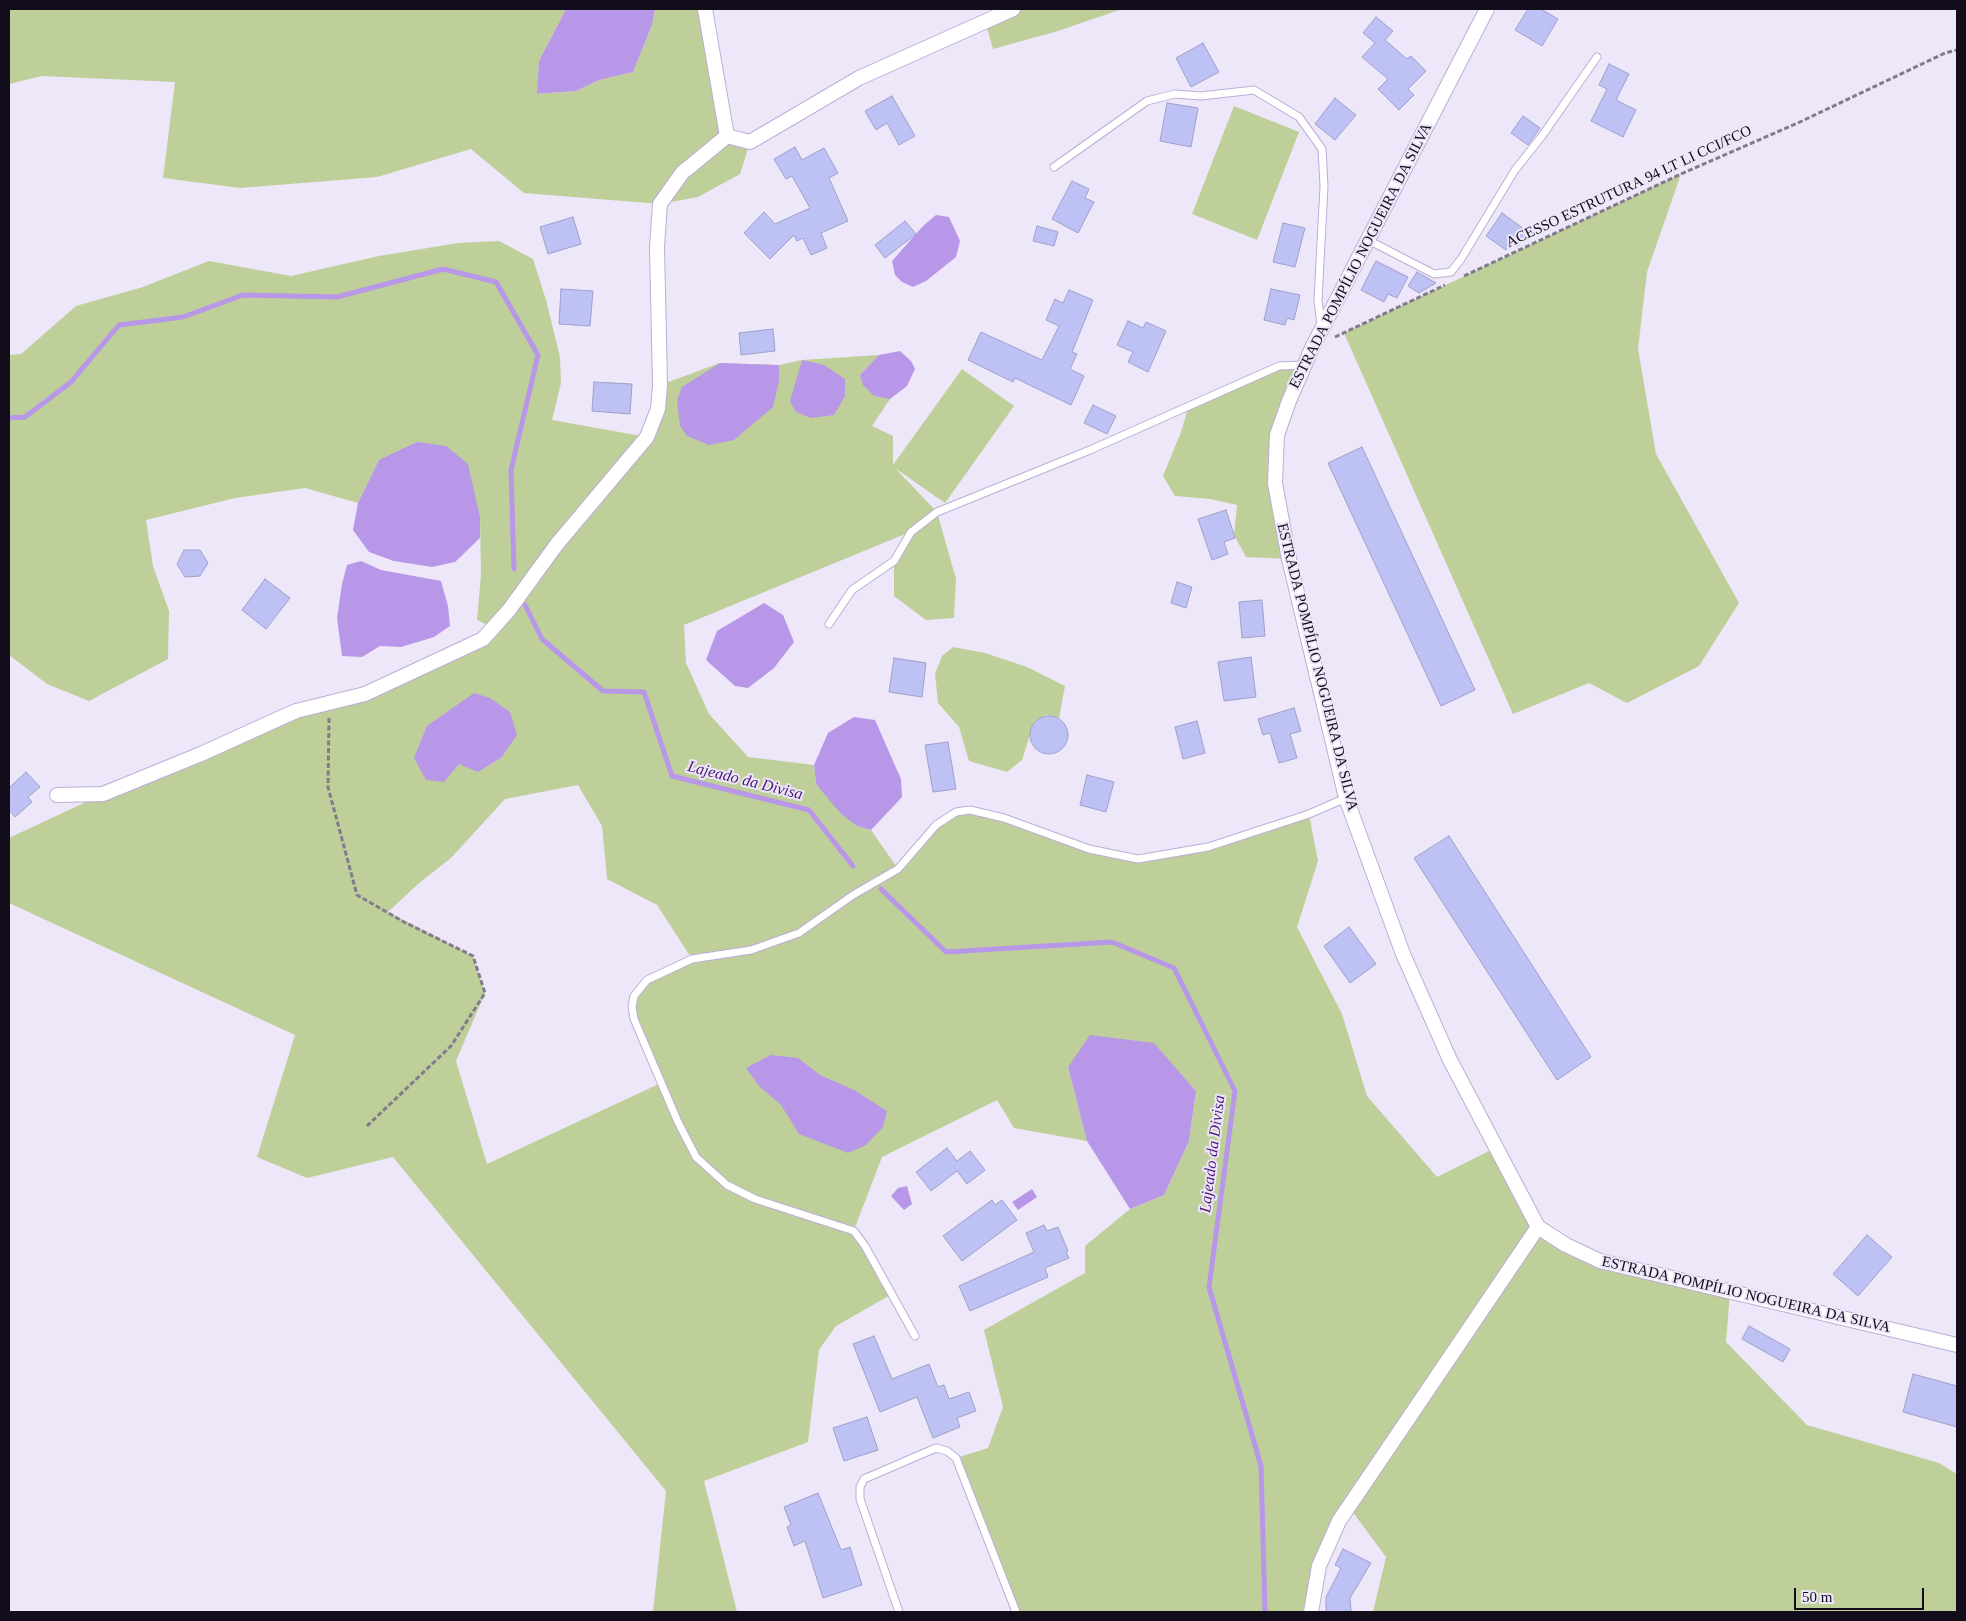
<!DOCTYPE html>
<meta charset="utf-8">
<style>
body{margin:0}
#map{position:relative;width:1966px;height:1621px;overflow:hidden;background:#ede7f9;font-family:Georgia,serif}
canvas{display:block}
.frame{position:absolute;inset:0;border:10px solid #120c1b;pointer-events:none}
.scale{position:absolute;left:1794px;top:1588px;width:130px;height:22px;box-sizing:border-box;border:2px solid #120c1b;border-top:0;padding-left:6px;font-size:15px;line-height:18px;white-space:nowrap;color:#120c1b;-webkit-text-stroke:4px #ede7f9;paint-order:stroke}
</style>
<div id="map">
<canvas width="1966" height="1621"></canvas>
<div class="frame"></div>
<div class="scale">50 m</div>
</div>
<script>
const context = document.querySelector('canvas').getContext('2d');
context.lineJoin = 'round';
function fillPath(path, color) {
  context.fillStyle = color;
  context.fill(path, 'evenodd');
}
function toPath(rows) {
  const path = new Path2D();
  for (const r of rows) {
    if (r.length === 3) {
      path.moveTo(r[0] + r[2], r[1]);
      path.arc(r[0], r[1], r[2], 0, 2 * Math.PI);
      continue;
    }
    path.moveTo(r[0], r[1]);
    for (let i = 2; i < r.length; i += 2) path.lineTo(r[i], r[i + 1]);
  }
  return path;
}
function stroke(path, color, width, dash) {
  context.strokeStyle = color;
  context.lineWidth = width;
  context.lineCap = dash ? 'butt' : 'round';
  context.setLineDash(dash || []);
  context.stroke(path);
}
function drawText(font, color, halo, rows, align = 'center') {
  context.font = font + ' Georgia,serif';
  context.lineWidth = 4;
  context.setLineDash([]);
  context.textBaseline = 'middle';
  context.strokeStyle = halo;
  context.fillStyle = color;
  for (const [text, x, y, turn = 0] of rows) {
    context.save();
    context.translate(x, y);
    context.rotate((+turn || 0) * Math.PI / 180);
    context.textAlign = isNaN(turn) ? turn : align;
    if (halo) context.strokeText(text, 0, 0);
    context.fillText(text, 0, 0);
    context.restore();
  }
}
const green = toPath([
 [9,9,566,9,539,61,538,94,576,91,599,80,633,72,652,25,655,9,705,9,727,136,750,142,740,174,698,197,660,204,524,193,471,149,377,177,240,188,163,178,175,82,42,76,9,84],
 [1013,9,1122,9,1058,31,993,49,985,21],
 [1234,106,1299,132,1257,240,1192,214],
 [1681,174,1647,272,1638,349,1656,454,1739,603,1699,666,1627,703,1589,683,1513,714,1344,333],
 [499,241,533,259,546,300,560,357,561,383,552,420,647,437,660,385,720,363,779,365,802,360,879,355,860,375,874,396,890,399,872,426,893,436,893,465,962,369,1014,406,945,503,895,468,937,512,956,579,954,618,926,620,894,596,894,561,910,532,684,625,686,663,709,714,748,757,814,765,816,784,857,826,871,830,898,869,924,839,956,812,970,810,1089,849,1153,856,1208,847,1309,814,1318,861,1297,927,1342,1014,1367,1096,1437,1177,1497,1147,1538,1227,1566,1245,1730,1292,1726,1342,1807,1425,1939,1463,1957,1474,1957,1612,1373,1612,1386,1557,1349,1507,1339,1521,1311,1612,1016,1612,956,1458,988,1448,1003,1407,984,1330,1085,1273,1085,1246,1130,1209,1164,1195,1189,1141,1196,1091,1154,1044,1068,1067,1087,1141,1014,1128,997,1100,882,1157,854,1230,892,1294,836,1326,819,1350,808,1442,704,1481,737,1612,653,1612,666,1491,393,1157,307,1178,257,1157,295,1035,9,903,9,838,103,794,296,711,365,694,492,627,477,620,481,575,480,517,379,460,358,503,305,488,235,498,146,520,153,566,169,611,168,659,89,701,47,684,9,655,9,355,21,354,76,306,143,287,209,261,291,276,379,256,458,243],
 [501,758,478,772,459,763],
 [578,785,602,826,607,879,657,905,692,959,647,980,634,996,634,1019,661,1083,487,1164,456,1061,485,993,473,956,388,912,418,884,451,858,505,799],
 [1305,365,1277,435,1289,559,1246,557,1234,535,1237,505,1210,499,1175,496,1163,476,1181,432,1189,405,1279,366],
 [953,647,985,653,1027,667,1065,686,1059,718,1046,715,1034,722,1022,760,1007,772,969,761,959,727,938,703,935,674,942,656]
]);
const water = toPath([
 [566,9,655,9,652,25,633,72,599,80,576,91,537,94,539,61],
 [936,215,949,217,960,241,956,257,926,281,913,287,902,282,895,275,892,261,923,226],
 [900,351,911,361,915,369,907,386,890,399,874,396,863,385,860,375,879,355],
 [802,360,824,365,845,379,845,396,834,415,811,418,796,412,790,401],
 [720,363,779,365,779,381,773,407,734,440,709,445,687,436,680,426,677,400,682,387],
 [417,442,446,446,468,464,480,517,480,538,455,562,432,567,394,561,369,552,353,530,358,503,379,460],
 [361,561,381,570,441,581,448,606,450,626,434,637,401,647,380,646,362,657,342,656,337,618,342,584,347,565],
 [764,603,783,615,794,642,774,668,748,688,735,686,706,660,717,631],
 [474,693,490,698,510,712,517,735,501,758,478,772,459,764,444,782,426,780,414,758,427,726],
 [854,717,875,720,901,779,902,797,871,830,857,826,841,814,816,784,814,765,828,733],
 [1090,1035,1154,1043,1196,1091,1189,1141,1164,1195,1130,1209,1087,1141,1068,1067],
 [771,1055,798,1058,820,1075,854,1090,887,1111,883,1127,866,1145,848,1153,799,1134,781,1105,759,1086,746,1068],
 [907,1186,912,1204,904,1210,891,1196,898,1188],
 [1032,1189,1037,1197,1018,1210,1012,1202]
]);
const stream = toPath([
 [9,418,25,417,71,382,119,325,183,317,243,295,337,297,443,269,496,282,538,355,511,470,514,569],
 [525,605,542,639,603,691,644,692,672,776,809,810,853,866],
 [881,889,946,952,1112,942,1174,968,1235,1091,1209,1287,1261,1466,1265,1612]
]);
const building = toPath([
 [1528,9,1541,9,1558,19,1542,46,1515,30,1528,9],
 [1376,17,1393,31,1385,40,1407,59,1411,56,1426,71,1408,89,1414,95,1399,110,1378,89,1388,79,1362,57,1375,43,1363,33,1376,17],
 [1203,43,1219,72,1191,87,1176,58,1203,43],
 [1609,64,1629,74,1616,100,1636,110,1623,137,1591,121,1607,89,1599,85,1609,64],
 [892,96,915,136,899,145,887,123,876,130,865,111,892,96],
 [1335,98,1356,115,1335,140,1315,124,1335,98],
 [1167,103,1198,108,1191,147,1160,141,1167,103],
 [1523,116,1540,128,1528,145,1511,133,1523,116],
 [795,147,802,160,824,148,838,173,829,178,848,221,821,233,827,248,811,255,803,238,797,241,794,235,770,259,744,233,764,212,775,224,810,208,792,176,786,179,774,159,795,147],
 [1072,181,1089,189,1085,198,1094,202,1078,233,1052,219,1072,181],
 [1502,213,1528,232,1518,246,1512,242,1506,250,1486,236,1502,213],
 [573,217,581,244,548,254,540,227,573,217],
 [905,221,916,234,885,258,875,245,905,221],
 [1283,223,1305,228,1295,267,1273,262,1283,223],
 [1037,226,1058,232,1054,246,1033,241,1037,226],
 [1376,261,1408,277,1397,298,1388,294,1384,302,1361,290,1376,261],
 [1417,272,1436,283,1419,293,1408,286,1417,272],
 [561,289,593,291,590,326,559,324,561,289],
 [1271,289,1300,295,1294,320,1287,318,1285,325,1264,320,1271,289],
 [1069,290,1093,300,1072,352,1077,354,1070,369,1084,376,1071,405,1015,378,1013,382,968,360,981,332,1042,360,1059,326,1046,320,1055,299,1063,303,1069,290],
 [1128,321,1143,328,1146,322,1166,331,1148,372,1128,362,1133,352,1117,345,1128,321],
 [773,329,775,351,741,355,739,333,773,329],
 [594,382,632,384,630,414,592,411,594,382],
 [1093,405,1116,416,1107,434,1084,423,1093,405],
 [1362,447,1475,690,1441,706,1328,463,1362,447],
 [1226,510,1235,538,1224,542,1228,554,1212,560,1198,519,1226,510],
 [184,550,200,550,208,563,200,576,185,577,177,564,184,550],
 [265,579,290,598,266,629,242,610,265,579],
 [1177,582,1192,587,1186,608,1171,603,1177,582],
 [1262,600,1265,636,1242,638,1239,602,1262,600],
 [1251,657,1256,697,1224,701,1218,662,1251,657],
 [894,658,926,663,922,697,889,692,894,658],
 [1294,708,1301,731,1290,734,1297,758,1279,763,1270,733,1263,735,1258,719,1294,708],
 [1049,735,19],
 [1197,721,1205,753,1183,759,1175,727,1197,721],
 [948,742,956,789,933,792,925,745,948,742],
 [26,772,40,787,28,797,32,802,15,817,9,810,9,788,26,772],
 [1087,775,1114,782,1106,812,1080,805,1087,775],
 [1449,836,1591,1057,1557,1080,1414,858,1449,836],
 [1349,927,1376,964,1350,983,1324,946,1349,927],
 [947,1148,957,1161,970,1151,985,1170,967,1184,957,1171,931,1191,916,1172,947,1148],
 [992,1200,995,1205,1002,1200,1017,1220,962,1261,943,1236,992,1200],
 [1044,1225,1047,1231,1058,1227,1068,1251,1066,1252,1069,1258,1045,1268,1048,1277,970,1311,959,1286,1034,1252,1026,1233,1044,1225],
 [1867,1235,1892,1257,1858,1296,1833,1274,1867,1235],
 [1749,1326,1790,1349,1783,1362,1742,1339,1749,1326],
 [874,1336,892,1379,929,1364,938,1387,944,1385,949,1399,969,1392,976,1411,957,1418,960,1427,933,1438,917,1397,880,1412,853,1344,874,1336],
 [1913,1374,1957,1386,1957,1427,1903,1412,1913,1374],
 [867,1417,878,1450,844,1461,833,1428,867,1417],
 [818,1493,841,1550,850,1547,862,1585,823,1598,805,1541,794,1546,787,1527,791,1525,784,1507,818,1493],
 [1343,1549,1371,1563,1350,1598,1351,1612,1326,1612,1326,1597,1341,1568,1335,1565,1343,1549]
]);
const path = toPath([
 [1464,276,1681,174,1802,121,1945,53,1957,50],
 [1335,337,1445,285],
 [329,718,328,787,357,895,404,922,473,956,485,993,451,1046,367,1126]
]);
const lane = toPath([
 [1054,167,1147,101,1175,94,1201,96,1254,90,1299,117,1322,149,1324,186,1318,300,1321,326],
 [1368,240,1434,274,1451,272,1461,259,1515,170,1542,136,1597,57],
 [829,624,852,590,894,561,911,532,937,512,1090,450,1279,366,1305,365],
 [915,1336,865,1246,854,1231,755,1199,727,1185,696,1157,678,1122,634,1019,632,1007,634,996,647,980,692,959,751,950,799,933,853,895,898,869,936,825,956,812,970,810,1004,818,1089,849,1138,859,1208,847,1309,814,1346,798],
 [899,1612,860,1499,860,1487,864,1479,936,1448,947,1451,956,1458,1016,1612]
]);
const street = toPath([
 [705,9,727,136],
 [1487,9,1312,348,1289,401,1277,435,1275,483,1289,559,1346,798,1403,954,1450,1060,1538,1227,1566,1245,1600,1261,1957,1345],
 [57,795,103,794,201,754,296,711,365,694,483,639,509,610,557,544,647,437,658,409,660,385,657,246,660,204,682,173,727,136,750,142,859,78,1013,9],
 [1311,1612,1319,1566,1339,1521,1538,1227]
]);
const streetNames = [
 ["ACESSO ESTRUTURA 94 LT LI CCI/FCO",1629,187,-25],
 ["ESTRADA POMPÍLIO NOGUEIRA DA SILVA",1361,256,-63],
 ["ESTRADA POMPÍLIO NOGUEIRA DA SILVA",1317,667,76],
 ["ESTRADA POMPÍLIO NOGUEIRA DA SILVA",1746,1295,13]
];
const waterNames = [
 ["Lajeado da Divisa",745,781,14],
 ["Lajeado da Divisa",1213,1154,-83]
];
fillPath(green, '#becf99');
fillPath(water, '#b897e8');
stroke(stream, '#b897e8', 5);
fillPath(building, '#bec1f4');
stroke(building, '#9da0ca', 1);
stroke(lane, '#bdadd7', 9);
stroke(street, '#bdadd7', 16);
stroke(path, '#817b8c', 3, [5, 2.5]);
stroke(lane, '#fff', 7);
stroke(street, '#fff', 14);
drawText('15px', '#120c1b', '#ede7f9', streetNames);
drawText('italic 16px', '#4a1977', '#ede7f9', waterNames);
</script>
